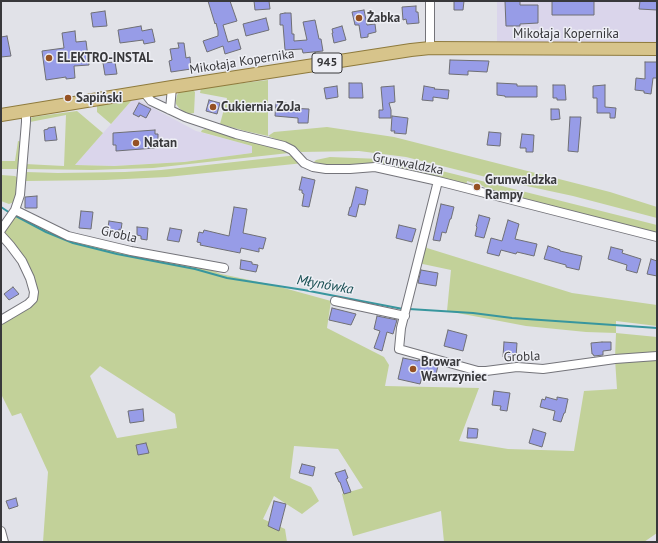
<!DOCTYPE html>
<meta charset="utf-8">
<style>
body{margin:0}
#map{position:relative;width:658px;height:543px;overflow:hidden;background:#e1e2e8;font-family:"PT Sans",sans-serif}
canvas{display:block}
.frame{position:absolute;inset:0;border:2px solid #38383b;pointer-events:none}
</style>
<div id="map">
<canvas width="658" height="543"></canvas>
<div class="frame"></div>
</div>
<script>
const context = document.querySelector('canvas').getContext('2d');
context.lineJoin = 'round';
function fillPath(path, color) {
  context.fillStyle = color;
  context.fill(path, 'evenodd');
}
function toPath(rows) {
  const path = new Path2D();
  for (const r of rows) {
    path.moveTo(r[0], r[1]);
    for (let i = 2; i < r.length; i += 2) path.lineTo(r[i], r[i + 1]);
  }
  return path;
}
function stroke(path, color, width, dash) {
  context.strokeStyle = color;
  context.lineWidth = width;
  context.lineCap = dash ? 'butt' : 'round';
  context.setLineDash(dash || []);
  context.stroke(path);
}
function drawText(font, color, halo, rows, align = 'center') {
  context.font = font + ' "PT Sans",sans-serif';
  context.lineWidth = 3;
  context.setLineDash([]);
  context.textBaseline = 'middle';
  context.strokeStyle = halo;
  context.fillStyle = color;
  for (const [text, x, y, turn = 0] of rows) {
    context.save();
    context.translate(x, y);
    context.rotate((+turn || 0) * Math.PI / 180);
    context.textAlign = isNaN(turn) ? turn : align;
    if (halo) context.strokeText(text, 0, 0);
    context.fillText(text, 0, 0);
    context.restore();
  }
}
const commercial = toPath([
 [497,1,657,1,657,44,497,45],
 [132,100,138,100,196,131,252,146,252,153,184,162,114,166,75,165]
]);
const green = toPath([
 [268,80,268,136,274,132,327,127,394,137,610,192,657,207,657,218,573,196,494,179,406,157,359,151,301,152,298,149,293,146,268,136,245,131,220,124,227,98,200,93,201,88],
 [193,90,195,92,194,113,189,114,184,112,179,108,176,104,176,100,177,95,180,91],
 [132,100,111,124,97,112,97,106,100,104],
 [77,111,103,133,75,165,114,166,184,162,252,153,252,146,201,132,202,130,205,129,279,147,289,153,153,168,92,170,25,169,25,164,64,166,66,115,30,122,30,119,33,117],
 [18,141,22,142,19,169,1,169,1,161,15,161],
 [298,155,304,163,167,177,105,180,26,181,26,172,58,173,125,172,161,170],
 [330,157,381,159,414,164,657,225,657,234,495,193,495,191,486,188,483,186,467,181,466,186,374,164,335,165,324,165,314,162,316,160],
 [1,175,15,176,18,178,17,196,14,202,9,204,1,201],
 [14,213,66,236,207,268,221,274,273,285,331,301,327,328,384,357,389,365,385,386,479,388,459,441,508,449,574,451,584,391,617,389,615,359,657,356,657,533,644,542,444,542,441,511,353,536,342,494,363,488,338,449,294,446,290,478,311,487,319,501,302,514,274,496,263,519,285,529,287,542,43,542,48,472,21,413,12,416,1,394,1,319,33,299,33,288,3,232],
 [100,366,175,414,177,428,117,438,90,376],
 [426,230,427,248,572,293,657,305,657,326,616,321,616,333,657,337,657,353,615,358,616,333,586,332,526,326,447,311,451,270,418,263]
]);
const stream = toPath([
 [1,207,10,213],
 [14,215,46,232,73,243,117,254,195,269,227,278,304,290,403,309],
 [409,309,473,313,512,318,657,328]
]);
const building = toPath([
 [208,1,230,1,237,21,223,25,228,42,238,39,241,49,225,54,223,46,207,52,203,41,218,36,218,31,216,23,215,24,208,1],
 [254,1,269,1,270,9,255,10,254,1],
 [454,1,464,1,463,10,454,10,454,1],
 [505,1,520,1,520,5,538,5,538,23,520,24,520,26,506,26,505,1],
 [552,1,594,1,594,15,552,15,552,1],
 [640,1,657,1,657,10,639,9,640,1],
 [416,6,416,12,418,12,419,23,407,24,406,19,403,20,402,7,416,6],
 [364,10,367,25,375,24,376,32,368,34,368,37,361,38,359,25,355,25,352,12,364,10],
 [105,11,107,26,93,27,91,13,105,11],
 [285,13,291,13,292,34,294,34,294,41,307,40,303,22,315,20,319,39,321,39,323,51,303,53,302,49,285,50,283,25,280,25,280,14,285,13],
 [266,18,269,30,246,36,243,24,266,18],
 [141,26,142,31,152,29,155,42,144,44,143,40,120,43,118,30,141,26],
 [342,26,346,40,334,43,332,33,333,33,332,29,342,26],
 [75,31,76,42,86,41,89,65,74,66,75,78,66,79,66,77,46,80,42,51,64,48,62,33,75,31],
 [7,36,11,56,1,57,1,37,7,36],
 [178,43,184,43,186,58,190,57,191,69,171,72,169,61,172,60,170,49,179,48,178,43],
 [450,60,489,61,487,72,468,71,468,75,449,74,450,60],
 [115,62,117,74,105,75,103,63,115,62],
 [645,62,657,62,657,78,653,78,651,94,644,93,644,91,635,90,636,78,645,79,645,62],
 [349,83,362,83,363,98,349,98,349,83],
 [497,83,517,84,517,86,537,86,537,97,505,97,505,96,497,95,497,83],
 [553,85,565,85,566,100,557,100,557,98,553,98,553,85],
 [605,85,605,107,616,108,615,118,610,118,610,113,597,113,597,98,593,98,593,86,605,85],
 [337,86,338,97,326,99,324,88,337,86],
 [394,86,395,102,389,103,391,110,391,118,379,118,379,110,383,110,381,87,394,86],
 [424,86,435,88,434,89,449,90,448,99,433,97,433,101,422,100,424,86],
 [209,100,220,103,217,114,206,111,209,100],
 [276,102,287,103,287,108,309,109,308,123,298,123,298,118,275,116,276,102],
 [139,103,151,109,146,118,140,115,139,117,133,114,139,103],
 [551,109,559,109,560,119,551,120,551,109],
 [392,116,408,118,406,134,394,133,395,131,391,131,392,116],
 [570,117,581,117,578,152,568,151,570,117],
 [55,127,57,140,45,141,44,130,48,129,48,128,55,127],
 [155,130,155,134,158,134,158,145,155,145,155,148,116,151,116,145,113,145,113,133,155,130],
 [489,132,501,133,500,146,487,145,489,132],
 [522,134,534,135,533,152,526,152,526,148,520,148,522,134],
 [302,177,315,180,309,207,302,206,304,194,302,193,302,190,299,190,302,177],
 [356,187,368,190,365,205,359,204,356,217,348,215,350,207,351,207,356,187],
 [37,196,37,208,25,208,25,197,37,196],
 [441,204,454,207,451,219,450,219,446,233,442,232,440,241,433,240,441,204],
 [234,207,247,209,243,233,266,238,263,249,259,248,259,252,241,248,240,253,200,245,201,243,197,242,199,232,203,233,204,230,229,236,234,207],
 [81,211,93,212,91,229,79,228,81,211],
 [479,215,490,218,484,238,475,236,477,227,476,226,479,215],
 [508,220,519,224,515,239,537,244,534,256,517,252,516,254,501,250,499,256,487,253,491,238,502,241,508,220],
 [109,221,122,223,121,230,119,229,118,235,107,233,109,221],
 [399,225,416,229,412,242,396,238,399,225],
 [137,227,148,228,147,240,141,239,141,236,137,235,137,227],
 [170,228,182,230,179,242,167,240,170,228],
 [548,246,560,250,560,251,582,256,579,270,566,267,566,265,544,259,548,246],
 [611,247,623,250,622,253,641,259,637,273,626,270,627,265,608,259,611,247],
 [651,259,657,261,657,276,647,274,651,259],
 [241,260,252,262,252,264,258,265,256,272,240,269,241,260],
 [421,270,438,273,436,286,418,283,421,270],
 [13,287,19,294,9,300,4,294,13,287],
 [332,308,356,314,351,325,329,320,332,308],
 [377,316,397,320,393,334,387,332,382,351,374,348,380,331,374,329,377,316],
 [448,330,467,335,463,351,444,346,448,330],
 [504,342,517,343,516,357,511,356,511,358,503,357,504,342],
 [602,342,611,342,611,350,603,351,603,355,594,356,593,354,592,354,591,343,602,342],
 [403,358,418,361,418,360,438,366,435,378,429,377,428,379,422,377,420,384,398,379,403,358],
 [494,391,510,393,507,411,500,410,501,406,492,405,494,391],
 [546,397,557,400,557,397,568,399,565,413,564,413,561,422,553,420,555,411,540,407,542,399,545,400,546,397],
 [143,409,144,421,130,423,128,411,143,409],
 [468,428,478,429,477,438,467,438,468,428],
 [533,429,546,433,542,447,529,443,533,429],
 [146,443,149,453,138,455,136,445,146,443],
 [302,464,315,467,313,476,299,473,302,464],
 [345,470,348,478,346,479,351,492,344,494,340,482,339,482,335,473,345,470],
 [16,498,18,506,9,509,6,501,16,498],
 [274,501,286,504,279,531,268,526,274,501]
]);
const minor = toPath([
 [430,48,430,1],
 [143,91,151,101,185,117,236,134,284,146,292,150,304,163,313,167,326,169,350,169,375,167,438,181,657,237],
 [170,110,172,87],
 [438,181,401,328,399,349,478,371,486,371,517,367,543,369,615,359,657,356],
 [15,210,68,236,131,251,224,268],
 [1,230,15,210,20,195,26,122,26,111],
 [1,235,10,245,22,261,30,278,34,292,33,299,28,304,1,320],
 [335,301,405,316],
 [1,531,4,542]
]);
const primary = toPath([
 [1,115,172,87,411,50,430,48,657,49]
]);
const markers = [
 [359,18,4,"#955123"],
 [49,58,4,"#955123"],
 [68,98,4,"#955123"],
 [213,107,4,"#955123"],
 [136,143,4,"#955123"],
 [477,187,4,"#955123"],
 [413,369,4,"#955123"]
];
const shields = [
 [327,63,30]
];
const shieldNames = [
 ["945",327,63]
];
const poiNames = [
 ["Żabka",367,18],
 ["ELEKTRO-INSTAL",57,58],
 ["Sapiński",76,98],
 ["Cukiernia ZoJa",221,107],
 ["Natan",144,143],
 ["Grunwaldzka",485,180],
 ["Rampy",485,195],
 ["Browar",421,362],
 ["Wawrzyniec",421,377]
];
const streetNames = [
 ["Mikołaja Kopernika",566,34],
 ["Mikołaja Kopernika",242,62,-9],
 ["Grunwaldzka",408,164,11],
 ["Grobla",119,235,13],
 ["Grobla",522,357,-2]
];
const waterNames = [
 ["Młynówka",325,285,10]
];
fillPath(commercial, '#dad5eb');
fillPath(green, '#c2d199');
stroke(stream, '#38969e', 2);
fillPath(building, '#979ce7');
stroke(building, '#6f6f74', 1);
stroke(minor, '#74747a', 10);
stroke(primary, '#8e7a3c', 14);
stroke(minor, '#fff', 8);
stroke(primary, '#d7c48b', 12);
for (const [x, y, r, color] of markers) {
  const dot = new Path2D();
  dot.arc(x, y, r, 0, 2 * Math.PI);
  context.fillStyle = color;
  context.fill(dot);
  stroke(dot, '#eeeff5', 1.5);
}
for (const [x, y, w] of shields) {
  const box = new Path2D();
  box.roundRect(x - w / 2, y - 10, w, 20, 3);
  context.fillStyle = '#eeeff5';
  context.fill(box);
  stroke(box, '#38383b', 1);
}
drawText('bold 12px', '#38383b', null, shieldNames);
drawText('bold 13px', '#38383b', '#eeeff5', poiNames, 'left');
drawText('13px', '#38383b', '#eeeff5', streetNames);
drawText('italic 14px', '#184e52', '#eeeff5', waterNames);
</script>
